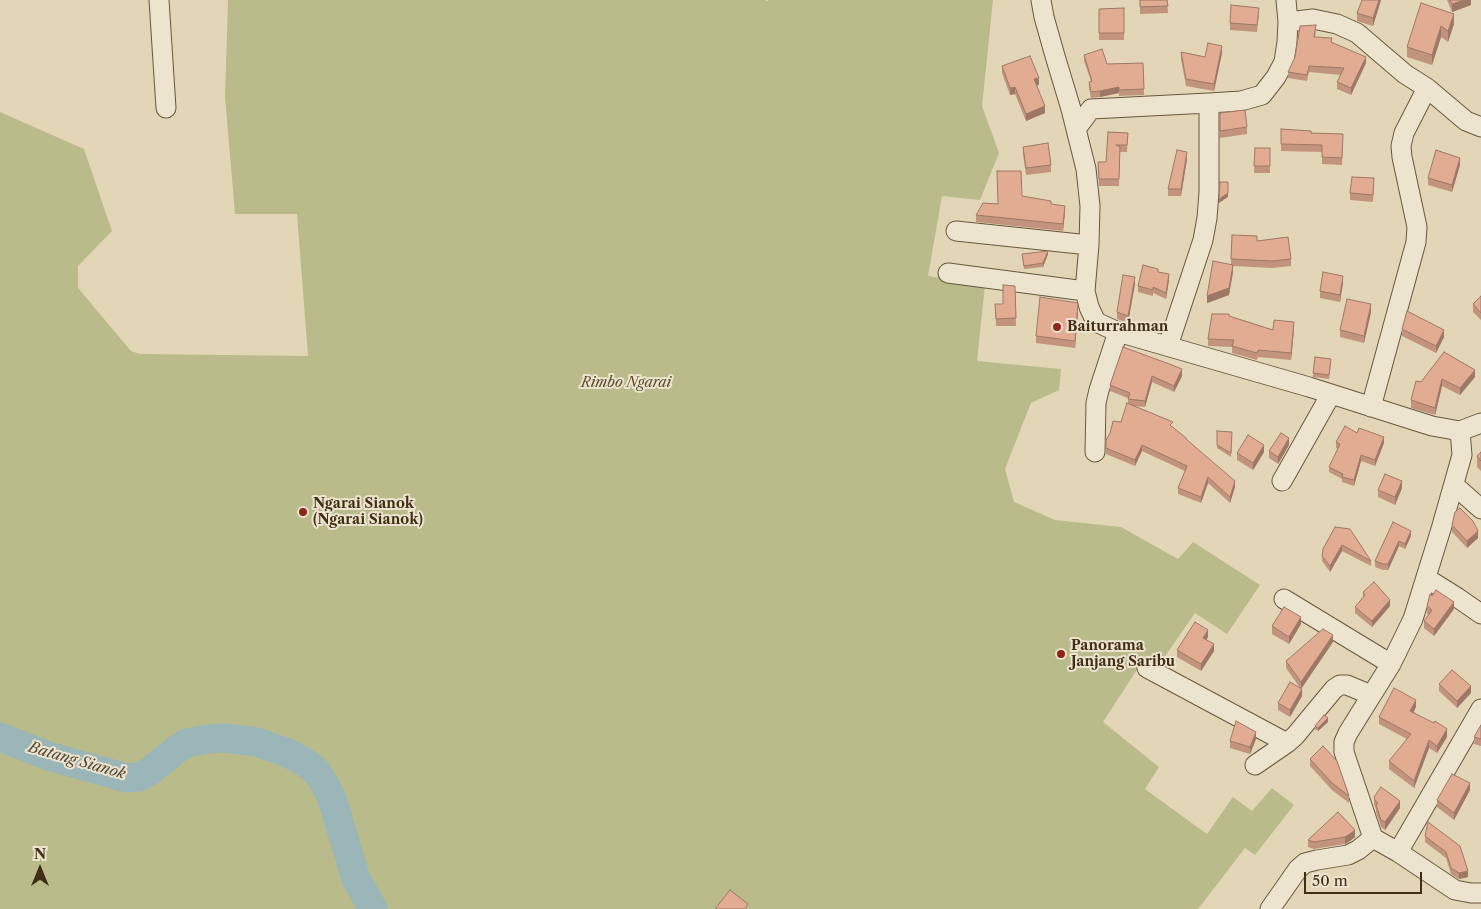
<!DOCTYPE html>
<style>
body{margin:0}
#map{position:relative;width:1481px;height:909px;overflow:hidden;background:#e3d6b7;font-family:"Libre Caslon Text",serif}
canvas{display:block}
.north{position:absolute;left:15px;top:844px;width:50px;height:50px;-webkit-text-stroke:4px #ede4d0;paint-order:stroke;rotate:0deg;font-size:14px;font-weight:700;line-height:20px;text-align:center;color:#402d13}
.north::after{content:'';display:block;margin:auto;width:18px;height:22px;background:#402d13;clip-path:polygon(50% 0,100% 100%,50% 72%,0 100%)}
.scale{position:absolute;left:1304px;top:872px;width:118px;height:22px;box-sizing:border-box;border:2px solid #402d13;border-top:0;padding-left:6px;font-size:15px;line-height:18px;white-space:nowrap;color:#402d13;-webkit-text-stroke:4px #ede4d0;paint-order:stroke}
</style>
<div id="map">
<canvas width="1481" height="909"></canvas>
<div class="north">N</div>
<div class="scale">50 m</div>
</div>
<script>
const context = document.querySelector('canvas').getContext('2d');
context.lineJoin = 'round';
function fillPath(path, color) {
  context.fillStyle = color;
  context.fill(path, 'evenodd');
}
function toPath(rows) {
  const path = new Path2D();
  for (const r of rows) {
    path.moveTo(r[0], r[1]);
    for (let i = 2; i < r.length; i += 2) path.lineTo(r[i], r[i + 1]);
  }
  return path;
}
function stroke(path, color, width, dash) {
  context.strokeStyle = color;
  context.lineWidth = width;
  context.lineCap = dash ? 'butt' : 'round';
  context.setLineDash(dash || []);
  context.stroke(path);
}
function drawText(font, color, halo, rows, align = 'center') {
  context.font = font + ' "Libre Caslon Text",serif';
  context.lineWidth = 4;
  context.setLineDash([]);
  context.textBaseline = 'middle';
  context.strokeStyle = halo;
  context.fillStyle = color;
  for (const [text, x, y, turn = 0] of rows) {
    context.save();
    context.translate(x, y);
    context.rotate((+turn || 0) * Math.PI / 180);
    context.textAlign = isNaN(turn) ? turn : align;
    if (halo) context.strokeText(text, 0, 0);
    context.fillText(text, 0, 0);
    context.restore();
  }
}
const green = toPath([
 [228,0,765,0,767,1,769,0,993,0,982,106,999,153,980,200,942,196,928,276,985,285,977,361,1061,369,1059,390,1031,403,1005,469,1014,502,1055,520,1121,527,1178,559,1193,542,1260,585,1227,634,1195,613,1153,674,1138,668,1103,722,1159,767,1145,789,1207,834,1233,797,1252,811,1272,788,1294,805,1255,855,1245,848,1198,909,0,909,0,112,84,149,112,231,78,266,78,288,131,351,140,354,308,356,297,214,235,214,225,97]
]);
const river = toPath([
 [0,737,51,757,127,778,139,777,150,771,177,749,187,743,207,739,224,738,257,742,290,754,306,763,317,772,325,785,332,799,356,879,373,909]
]);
const street = toPath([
 [159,0,166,108],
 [1041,0,1044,17,1055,56,1071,109,1086,169,1090,206,1089,245,1085,291,1089,307,1096,322,1118,332,1309,387,1432,426,1460,431,1481,423],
 [1286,0,1288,22],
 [1076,129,1091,109,1209,103,1241,101,1262,95,1276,77,1284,62,1287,42,1288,22,1313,19,1337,24,1357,33,1405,74,1427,88,1466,121,1481,127],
 [956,231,1089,245],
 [948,273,1085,291],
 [1168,346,1203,240,1207,218,1209,192,1209,103],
 [1371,407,1416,242,1417,227,1402,157,1401,146,1404,133,1427,88],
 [1460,431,1462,455,1441,529,1413,619,1391,664,1348,733,1344,742,1344,752,1373,838,1398,852,1455,890,1471,893,1481,893],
 [1095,452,1096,403,1099,390,1118,332],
 [1282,481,1331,394],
 [1454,485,1481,509],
 [1426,578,1458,598,1481,614],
 [1284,599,1391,664],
 [1147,668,1287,743],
 [1255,765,1287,743,1295,736,1334,689,1340,685,1347,685,1371,695],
 [1398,852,1481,709],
 [1270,909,1298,869,1305,863,1317,860,1348,855,1358,850,1373,838]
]);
const wall = toPath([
 [1140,0,1167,0,1168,13,1140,14],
 [1381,0,1373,26,1357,21,1357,13],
 [1447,0,1471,0,1471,5,1452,12],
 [1421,3,1454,24,1448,42,1441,37,1432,65,1407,57,1407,47],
 [1124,8,1124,40,1099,40,1099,9],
 [1259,15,1257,32,1230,30,1230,23],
 [1316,31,1315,37,1332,42,1366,63,1351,95,1337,89,1337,82,1341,75,1309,72,1307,81,1288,78,1288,72],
 [1181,52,1205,57,1222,53,1214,91,1186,86,1181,59],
 [1084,55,1107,64,1143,63,1144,95,1119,96,1119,93,1100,97,1091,98,1089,88,1089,82,1091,81,1084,61],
 [1002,66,1039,85,1037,85,1045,113,1026,121,1015,94,1010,95,1002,73],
 [1220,113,1247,127,1247,134,1220,138],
 [1281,129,1311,133,1343,134,1342,165,1322,164,1322,152,1281,151],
 [1108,132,1128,133,1127,152,1120,152,1119,186,1099,186,1098,162,1106,162],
 [1023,147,1051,165,1051,172,1026,175,1023,154],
 [1255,148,1270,148,1270,173,1254,173],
 [1187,159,1181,196,1168,196,1168,189],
 [1460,165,1452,192,1428,185,1428,178],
 [1374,185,1373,202,1350,200,1350,193],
 [1022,196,1051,204,1065,212,1063,231,976,222,976,215,998,204],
 [1232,235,1257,241,1291,259,1291,266,1272,268,1233,266,1233,272,1229,295,1207,303,1231,264],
 [1022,254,1048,254,1043,267,1024,269],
 [1169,280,1166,299,1153,293,1153,296,1138,292,1138,286],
 [1343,283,1340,302,1320,298,1320,291],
 [1135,284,1128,323,1117,319,1117,312],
 [1015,286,1016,326,996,326,995,304,1003,304],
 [1481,296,1481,320,1473,312,1473,304],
 [1078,310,1075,348,1036,343,1036,336],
 [1371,312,1364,343,1340,337,1340,330],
 [1229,316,1273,330,1294,329,1291,360,1258,357,1257,360,1232,353,1232,347,1208,346,1208,339],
 [1402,329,1444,337,1436,353,1402,336],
 [1123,347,1182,376,1174,392,1152,382,1145,407,1133,406,1173,427,1235,487,1230,503,1208,483,1201,503,1178,494,1178,488,1185,471,1142,451,1135,466,1106,454,1106,440,1110,433,1121,422,1128,404,1128,398,1110,391,1110,385],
 [1444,352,1475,377,1460,395,1442,386,1435,415,1411,408,1411,400],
 [1331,362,1329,379,1313,377,1313,373],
 [1217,431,1232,432,1231,457,1217,448],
 [1357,433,1384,443,1375,466,1361,461,1354,486,1342,482,1342,479,1329,472,1329,467,1338,449,1336,448,1336,442],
 [1289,445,1278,464,1269,458,1269,451],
 [1264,452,1253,470,1237,460,1237,453],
 [1481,452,1481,471,1477,467,1477,456],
 [1402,488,1395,505,1378,497,1378,490],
 [1393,522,1411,536,1405,549,1399,546,1388,570,1383,570,1375,567,1375,561],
 [1452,525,1478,538,1467,548,1452,532],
 [1335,527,1371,561,1371,566,1342,551,1330,572,1322,561,1323,549],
 [1363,592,1390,606,1372,627,1355,613,1355,607,1363,598],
 [1432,596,1454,609,1434,636,1424,628,1424,621,1428,615,1427,613,1427,606],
 [1301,624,1289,644,1272,634,1272,626],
 [1208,637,1206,640,1214,651,1201,671,1177,657,1177,650],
 [1333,642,1301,689,1302,696,1290,717,1278,710,1278,703,1300,688,1286,668,1286,661],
 [1439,684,1471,693,1457,708,1439,691],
 [1416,707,1414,712,1447,737,1437,753,1429,748,1414,788,1389,769,1389,761,1407,739,1379,724,1379,717],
 [1328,722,1318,731,1315,729,1315,726],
 [1481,725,1481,746,1474,744,1474,737],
 [1256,739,1250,754,1230,748,1230,741],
 [1310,759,1349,796,1349,803,1332,790,1310,766],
 [1470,790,1454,820,1437,807,1437,800],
 [1374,797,1400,808,1385,830,1381,827,1376,812,1376,809,1375,807,1374,804],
 [1338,812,1355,837,1350,841,1345,844,1314,849,1308,847,1308,840],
 [1428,822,1468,877,1459,879,1451,874,1446,858,1425,842,1425,836]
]);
const shadedWall = toPath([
 [1379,0,1381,0,1373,26,1373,18],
 [1464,0,1471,0,1471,5,1452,12,1452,4],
 [1454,14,1454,24,1448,42,1448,31],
 [1441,26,1441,37,1432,65,1432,55],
 [1222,46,1222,53,1214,91,1214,84],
 [1366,57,1366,63,1351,95,1351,88],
 [1039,78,1039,85,1034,86,1034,79],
 [1015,87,1015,94,1010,95,1010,88],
 [1119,87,1119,93,1100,97,1100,91],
 [1045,106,1045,113,1026,121,1026,114],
 [1187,152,1187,159,1181,196,1181,189],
 [1460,158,1460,165,1452,192,1452,185],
 [1228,193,1228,197,1219,203,1219,199],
 [1065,206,1065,212,1063,231,1063,224],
 [1048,251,1048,254,1043,267,1043,263],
 [1233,265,1233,272,1229,295,1207,303,1207,296],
 [1169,274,1169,280,1166,299,1166,293],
 [1343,276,1343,283,1340,302,1340,295],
 [1135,277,1135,284,1128,323,1128,316],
 [1078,303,1078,310,1075,348,1075,341],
 [1371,304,1371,312,1364,343,1364,336],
 [1294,322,1294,329,1291,360,1291,353],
 [1444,330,1444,337,1436,353,1436,346],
 [1182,369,1182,376,1174,392,1174,386],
 [1475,370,1475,377,1460,395,1460,388],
 [1152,376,1152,382,1145,407,1145,401],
 [1442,379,1442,386,1435,415,1435,408],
 [1384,437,1384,443,1375,466,1375,460],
 [1289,438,1289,445,1278,464,1278,457],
 [1142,445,1142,451,1135,466,1135,460],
 [1264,445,1264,452,1253,470,1253,463],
 [1361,455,1361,461,1354,486,1354,480],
 [1208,477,1208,483,1201,503,1201,497],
 [1235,481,1235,487,1230,503,1230,497],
 [1402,481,1402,488,1395,505,1395,497],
 [1411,531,1411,536,1405,549,1405,544],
 [1478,531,1478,538,1467,548,1467,541],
 [1399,541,1399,546,1388,570,1388,564],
 [1342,545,1342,551,1330,572,1330,566],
 [1390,600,1390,606,1372,627,1372,621],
 [1454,602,1454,609,1434,636,1434,629],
 [1301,617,1301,624,1289,644,1289,637],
 [1208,630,1208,637,1203,645,1203,638],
 [1333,635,1333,642,1301,689,1301,682],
 [1214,644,1214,651,1201,671,1201,664],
 [1471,686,1471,693,1457,708,1457,701],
 [1302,689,1302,696,1290,717,1290,710],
 [1416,700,1416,707,1410,718,1410,711],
 [1328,718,1328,722,1318,731,1318,728],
 [1447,729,1447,737,1437,753,1437,746],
 [1256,732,1256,739,1250,754,1250,747],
 [1429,740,1429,748,1414,788,1414,781],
 [1470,783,1470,790,1454,820,1454,813],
 [1400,801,1400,808,1385,830,1385,822],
 [1355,830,1355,837,1350,841,1345,844,1345,837],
 [1468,871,1468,877,1459,879,1459,873]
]);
const building = toPath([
 [1140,0,1167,0,1168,6,1140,7,1140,0],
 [1362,0,1379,0,1373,18,1357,13,1362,0],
 [1450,0,1464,0,1452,4,1450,0],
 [1421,3,1454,14,1448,31,1441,26,1432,55,1407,47,1421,3],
 [1231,5,1259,8,1257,25,1230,23,1231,5],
 [1124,8,1124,33,1099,33,1099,9,1124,8],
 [1316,25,1314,37,1332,38,1331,42,1366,57,1351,88,1337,82,1344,68,1309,66,1307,75,1288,72,1295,57,1300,26,1316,25],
 [1208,43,1222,46,1214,84,1186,79,1181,52,1205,57,1208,43],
 [1102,49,1107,64,1143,63,1144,89,1119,90,1119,87,1100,91,1091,92,1089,82,1092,81,1084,55,1102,49],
 [1030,56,1039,78,1034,79,1045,106,1026,114,1015,87,1010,88,1002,66,1030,56],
 [1245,110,1247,127,1220,131,1220,113,1245,110],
 [1281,129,1311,131,1311,133,1343,134,1342,158,1322,157,1322,145,1281,144,1281,129],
 [1108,132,1128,133,1127,145,1116,145,1120,147,1119,179,1099,179,1098,162,1106,162,1108,132],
 [1048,143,1051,165,1026,168,1023,147,1048,143],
 [1255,148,1270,148,1270,166,1254,166,1255,148],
 [1177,150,1187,152,1181,189,1168,189,1177,150],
 [1436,150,1460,158,1452,185,1428,178,1436,150],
 [997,171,1021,171,1022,196,1051,201,1051,204,1065,206,1063,224,976,215,983,203,998,204,997,171],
 [1352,177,1374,178,1373,195,1350,193,1352,177],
 [1220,182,1228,182,1228,193,1219,199,1220,182],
 [1232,235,1257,236,1257,241,1288,237,1291,259,1272,261,1231,259,1232,235],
 [1048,251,1043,263,1024,266,1022,254,1048,251],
 [1213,261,1233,265,1229,288,1207,296,1213,261],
 [1143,265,1158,269,1158,272,1169,274,1166,293,1153,287,1153,290,1138,286,1143,265],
 [1323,272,1343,276,1340,295,1320,291,1323,272],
 [1123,275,1135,277,1128,316,1117,312,1123,275],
 [1003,285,1015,286,1016,318,996,319,995,304,1003,304,1003,285],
 [1481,296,1481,313,1473,304,1481,296],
 [1040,297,1078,303,1075,341,1036,336,1040,297],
 [1347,299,1371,304,1364,336,1340,330,1347,299],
 [1407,311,1444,330,1436,346,1402,329,1407,311],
 [1212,314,1229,314,1229,316,1273,330,1274,320,1294,322,1291,353,1258,350,1257,353,1232,346,1234,340,1208,339,1212,314],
 [1123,347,1172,365,1182,369,1174,386,1152,376,1145,401,1128,399,1130,393,1110,385,1123,347],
 [1444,352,1475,370,1460,388,1442,379,1435,408,1411,400,1416,381,1421,382,1444,352],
 [1315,357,1331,359,1329,375,1313,373,1315,357],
 [1127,403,1173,422,1170,425,1186,438,1186,439,1235,481,1230,497,1208,477,1201,497,1178,488,1187,466,1142,445,1135,460,1106,448,1106,440,1110,433,1113,421,1121,422,1127,403],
 [1345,426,1357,433,1359,428,1384,437,1375,460,1361,455,1354,480,1342,477,1343,474,1329,467,1340,444,1336,442,1345,426],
 [1217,431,1232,432,1231,453,1217,445,1217,431],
 [1281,433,1289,438,1278,457,1269,451,1281,433],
 [1248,435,1264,445,1253,463,1237,453,1248,435],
 [1481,452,1481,461,1477,456,1481,452],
 [1385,474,1402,481,1395,497,1378,490,1385,474],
 [1460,508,1473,521,1478,531,1467,541,1452,525,1455,512,1460,508],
 [1393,522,1411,531,1405,544,1399,541,1388,564,1383,564,1375,561,1393,522],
 [1335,527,1350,529,1371,561,1342,545,1330,566,1322,556,1323,549,1335,527],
 [1374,582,1390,600,1372,621,1355,607,1365,595,1363,592,1374,582],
 [1436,590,1454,602,1434,629,1424,621,1432,610,1427,606,1430,594,1432,596,1436,590],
 [1284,607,1301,617,1289,637,1272,626,1284,607],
 [1195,622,1208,630,1203,638,1214,644,1201,664,1177,650,1195,622],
 [1323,629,1333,635,1301,682,1286,661,1323,629],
 [1452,670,1471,686,1457,701,1439,684,1452,670],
 [1290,682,1302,689,1290,710,1278,703,1290,682],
 [1394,688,1416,700,1410,711,1434,723,1435,721,1447,729,1437,746,1429,740,1414,781,1389,761,1411,734,1379,717,1394,688],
 [1324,715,1328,718,1318,728,1315,726,1324,715],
 [1236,721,1256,732,1250,747,1230,741,1236,721],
 [1481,725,1481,739,1474,737,1481,725],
 [1323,746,1337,761,1349,796,1332,783,1310,759,1323,746],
 [1452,774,1470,783,1454,813,1437,800,1452,774],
 [1381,787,1400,801,1385,822,1381,820,1376,805,1378,803,1375,800,1374,797,1381,787],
 [1338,812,1355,830,1350,834,1345,837,1314,842,1308,840,1338,812],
 [1428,822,1460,846,1468,871,1459,873,1451,868,1446,852,1425,836,1428,822],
 [730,890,748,904,745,909,715,909,730,890]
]);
const markers = [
 [1057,327,5,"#8f2418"],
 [303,512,5,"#8f2418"],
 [1061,654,5,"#8f2418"]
];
const poiNames = [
 ["Baiturrahman",1067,327],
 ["Ngarai Sianok",313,504],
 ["(Ngarai Sianok)",313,520],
 ["Panorama",1071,646],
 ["Janjang Saribu",1071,662]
];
const parkNames = [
 ["Rimbo Ngarai",626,383]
];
const waterNames = [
 ["Batang Sianok",77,761,16]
];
fillPath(green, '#b9bc8a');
stroke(river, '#9ab6b9', 29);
stroke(street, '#69573c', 21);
stroke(street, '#ede4d0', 19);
fillPath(wall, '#c2947e');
fillPath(shadedWall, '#9e7866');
fillPath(building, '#e2ac92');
stroke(building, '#9e7866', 1);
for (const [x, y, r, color] of markers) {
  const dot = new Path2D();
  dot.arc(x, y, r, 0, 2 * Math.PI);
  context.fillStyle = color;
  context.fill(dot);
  stroke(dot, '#ede4d0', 2);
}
drawText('bold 14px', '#402d13', '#ede4d0', poiNames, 'left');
drawText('italic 14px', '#584a2b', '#ede4d0', parkNames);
drawText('italic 15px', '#524834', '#ede4d0', waterNames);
</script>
